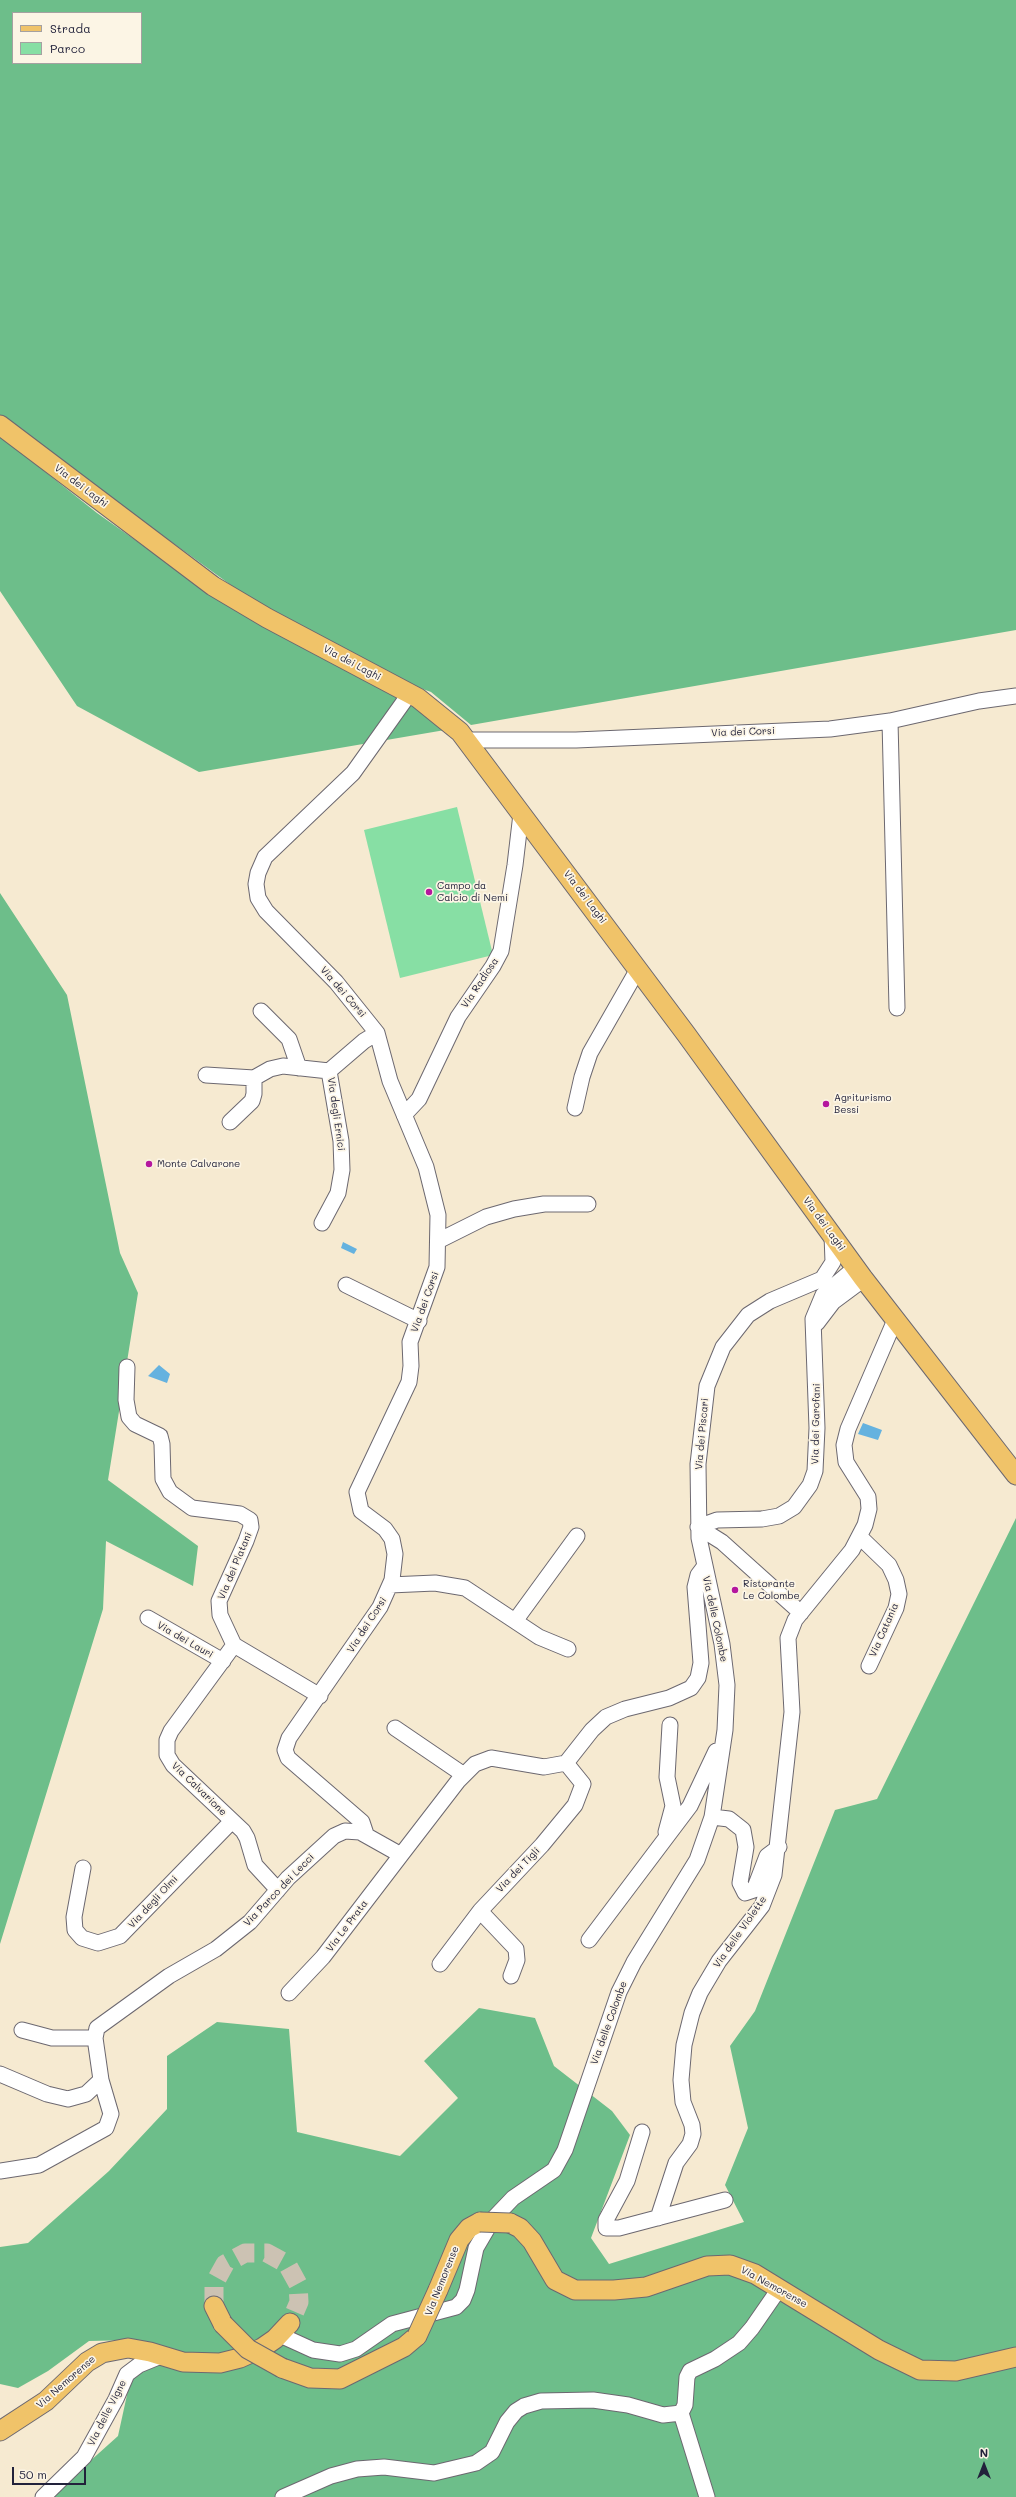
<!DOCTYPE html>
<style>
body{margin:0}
#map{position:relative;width:1016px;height:2497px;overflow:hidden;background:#f6ead1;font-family:Mali,sans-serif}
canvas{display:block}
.legend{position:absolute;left:12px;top:12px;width:130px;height:52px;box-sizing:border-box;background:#fcf5e5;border:1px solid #a5a1a1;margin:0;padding:5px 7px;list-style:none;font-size:12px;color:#22223b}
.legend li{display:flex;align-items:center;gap:8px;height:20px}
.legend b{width:20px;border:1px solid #a5a1a1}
.north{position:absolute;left:964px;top:2445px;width:40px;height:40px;-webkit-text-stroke:3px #fcf5e5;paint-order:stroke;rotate:0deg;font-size:11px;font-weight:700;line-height:16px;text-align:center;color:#22223b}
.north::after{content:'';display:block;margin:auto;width:14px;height:18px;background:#22223b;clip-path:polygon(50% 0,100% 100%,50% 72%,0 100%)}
.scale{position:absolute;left:12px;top:2467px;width:74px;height:18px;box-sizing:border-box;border:2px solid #22223b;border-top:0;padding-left:5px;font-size:12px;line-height:14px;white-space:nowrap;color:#22223b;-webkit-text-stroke:3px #fcf5e5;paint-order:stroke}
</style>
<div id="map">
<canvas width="1016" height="2497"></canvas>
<ul class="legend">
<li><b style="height:5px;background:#f0c369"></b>Strada</li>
<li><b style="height:11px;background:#87dfa4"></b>Parco</li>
</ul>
<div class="north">N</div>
<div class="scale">50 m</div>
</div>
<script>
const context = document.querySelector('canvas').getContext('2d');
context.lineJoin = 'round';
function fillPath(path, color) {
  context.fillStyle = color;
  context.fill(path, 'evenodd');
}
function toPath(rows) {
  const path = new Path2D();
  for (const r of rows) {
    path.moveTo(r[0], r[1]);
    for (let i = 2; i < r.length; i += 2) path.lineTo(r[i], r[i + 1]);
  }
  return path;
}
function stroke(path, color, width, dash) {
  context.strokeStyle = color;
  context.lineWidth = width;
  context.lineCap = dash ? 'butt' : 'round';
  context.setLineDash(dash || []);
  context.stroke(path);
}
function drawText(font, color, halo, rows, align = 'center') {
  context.font = font + ' Mali,sans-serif';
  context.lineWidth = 3.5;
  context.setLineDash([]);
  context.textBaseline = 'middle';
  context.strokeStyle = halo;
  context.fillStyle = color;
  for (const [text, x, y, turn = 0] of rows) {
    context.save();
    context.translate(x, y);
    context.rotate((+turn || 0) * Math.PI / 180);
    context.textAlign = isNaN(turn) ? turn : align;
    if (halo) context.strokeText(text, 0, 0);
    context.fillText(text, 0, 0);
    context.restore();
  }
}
const green = toPath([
 [457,807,493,955,400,978,364,830]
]);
const forest = toPath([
 [0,0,1016,0,1016,630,471,725,431,692,417,687,275,613,239,591,0,417],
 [13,13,141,13,141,63,13,63],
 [0,436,97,513,217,598,382,683,445,730,199,772,77,706,0,591],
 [0,893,67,995,120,1253,138,1293,108,1480,198,1546,193,1586,106,1541,103,1609,0,1944],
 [1016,1518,1016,2497,35,2497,79,2471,118,2436,132,2372,133,2340,89,2341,48,2371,18,2388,0,2384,0,2247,28,2243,109,2171,167,2109,167,2056,217,2022,289,2029,297,2132,400,2156,458,2098,424,2061,479,2008,535,2018,554,2066,612,2111,630,2135,591,2238,609,2264,744,2222,725,2185,748,2128,730,2046,755,2011,835,1810,877,1799]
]);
const water = toPath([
 [343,1242,357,1249,354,1254,341,1248],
 [159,1365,170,1374,167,1383,148,1376],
 [863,1423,882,1430,878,1440,858,1434]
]);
const majorTunnel = toPath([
 [214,2306,214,2284,225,2264,245,2253,267,2253,287,2264,298,2284,299,2302,290,2323]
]);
const minor = toPath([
 [890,721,897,1008],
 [467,740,576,740,830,729,890,721,979,701,1016,696],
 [261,1011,289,1039,299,1068],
 [329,1071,364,1041,377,1033],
 [206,1075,254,1078,270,1069,283,1066,329,1071],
 [575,1108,582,1077,590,1053,638,969],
 [404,1115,419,1099,458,1017,493,966,501,951,515,865,521,814],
 [230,1122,252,1101,254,1094,254,1078],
 [322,1223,338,1193,342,1170,341,1141,329,1071],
 [438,1241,486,1217,514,1209,544,1204,588,1204],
 [346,1285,419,1321],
 [817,1323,833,1302,864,1279],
 [127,1367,126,1400,129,1417,135,1424,160,1436,162,1444,163,1479,170,1492,192,1508,240,1514,250,1520,251,1527,246,1541,219,1601,220,1615,234,1645,320,1696],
 [698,1527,717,1520,762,1519,779,1516,794,1507,810,1485,815,1471,817,1428,813,1319,823,1295,855,1268],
 [698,1527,722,1542,801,1613],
 [860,1537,889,1565,896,1580,899,1594,896,1608,869,1666],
 [390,1585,435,1583,465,1588,539,1637,568,1649],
 [148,1618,223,1661],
 [515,1621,577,1536],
 [234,1645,171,1731,167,1740,167,1755,173,1765,243,1831,247,1838,255,1865,278,1890],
 [395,1728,464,1775],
 [712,1817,729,1819,743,1830,746,1847,740,1883,745,1893,754,1890,767,1856,779,1847],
 [666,1832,673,1806,667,1777,670,1725],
 [366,1834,362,1822,288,1758,285,1750,289,1738,380,1607,392,1580,395,1554,392,1539,385,1529,361,1511,357,1492,409,1382,411,1366,410,1342,437,1267,438,1215,426,1167,390,1081,377,1033,336,982,266,911,258,898,256,884,258,873,265,857,353,773,410,693],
 [83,1868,74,1917,75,1930,82,1938,98,1943,120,1936,232,1821],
 [589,1940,690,1806,716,1751],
 [440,1964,480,1911],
 [511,1976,517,1960,516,1949,480,1911,542,1845,575,1805,583,1784,566,1763],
 [289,1993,323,1957,401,1855],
 [22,2030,52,2038,95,2038],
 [0,2074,47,2094,68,2099,86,2094,101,2080],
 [642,2132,627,2181,606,2220,606,2228,619,2228,725,2200],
 [0,2171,39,2165,106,2128,111,2114,101,2080,95,2038,97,2028,169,1976,216,1949,250,1922,288,1878,334,1836,345,1831,360,1832,401,1855,458,1781,475,1764,491,1758,544,1767,566,1763,592,1730,606,1717,625,1709,669,1698,691,1688,698,1678,701,1663,695,1587,698,1575,704,1567],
 [658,2218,676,2163,690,2144,693,2134,692,2125,683,2102,681,2080,684,2045,692,2013,700,1993,719,1961,762,1906,774,1875,792,1712,788,1638,795,1620,852,1550,865,1525,869,1509,868,1497,846,1462,844,1445,848,1429,895,1320],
 [280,2335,313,2350,340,2354,356,2349,392,2324,456,2307,463,2300,467,2290,476,2248,493,2219,513,2198,554,2170,565,2150,619,1992,634,1962,697,1860,712,1817,725,1730,727,1685,722,1644,699,1538,698,1464,707,1386,723,1347,748,1315,770,1301,822,1279,833,1262,832,1235],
 [681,2413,707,2497],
 [43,2497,84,2457,116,2399,127,2374,139,2365,161,2356],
 [283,2497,331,2476,357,2469,384,2467,434,2473,476,2463,492,2452,507,2422,516,2411,524,2406,541,2401,593,2400,628,2405,663,2415,681,2413,685,2405,687,2377,690,2371,715,2359,739,2343,752,2328,779,2289]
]);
const major = toPath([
 [0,425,213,586,267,618,418,698,460,732,686,1034,863,1278,1016,1475],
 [510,2223,520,2228,532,2241,555,2280,575,2290,614,2290,646,2287,707,2266,730,2265,755,2274,879,2350,920,2370,956,2371,1016,2357],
 [438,2290,459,2240,469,2228,480,2222],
 [214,2306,223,2324],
 [282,2368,310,2378,340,2379,404,2347,417,2336],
 [0,2431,46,2401,87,2362,102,2353,128,2348,150,2352,183,2362,220,2363,240,2358,262,2348,275,2339,290,2323]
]);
const majorBridge = toPath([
 [480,2222,510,2223],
 [223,2324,248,2349,282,2368],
 [417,2336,438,2290]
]);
const markers = [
 [429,892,4,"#b5179e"],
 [826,1104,4,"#b5179e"],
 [149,1164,4,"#b5179e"],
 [735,1590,4,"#b5179e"]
];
const streetNames = [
 ["Via dei Laghi",81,486,37],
 ["Via dei Laghi",352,663,28],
 ["Via dei Corsi",743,732,-2],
 ["Via dei Laghi",585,897,53],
 ["Via Radiosa",480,983,-56],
 ["Via dei Corsi",343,992,49],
 ["Via degli Ernici",336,1114,82],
 ["Via dei Laghi",824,1224,54],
 ["Via dei Corsi",425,1302,-70],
 ["Via dei Garofani",816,1424,-89],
 ["Via dei Piscari",702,1434,-85],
 ["Via dei Platani",235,1566,-67],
 ["Via delle Colombe",715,1619,78],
 ["Via dei Corsi",367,1625,-57],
 ["Via Catania",884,1630,-66],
 ["Via dei Lauri",185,1640,30],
 ["Via Calvarione",199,1789,44],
 ["Via dei Tigli",518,1870,-46],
 ["Via Parco dei Lecci",279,1890,-46],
 ["Via degli Olmi",153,1902,-47],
 ["Via Le Prata",347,1926,-53],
 ["Via delle Violette",740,1932,-55],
 ["Via delle Colombe",609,2023,-70],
 ["Via Nemorense",442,2281,-68],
 ["Via Nemorense",774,2287,29],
 ["Via Nemorense",66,2382,-41],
 ["Via delle Vigne",107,2413,-63]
];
const poiNames = [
 ["Campo da",437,886],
 ["Calcio di Nemi",437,898],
 ["Agriturismo",834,1098],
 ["Bessi",834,1110],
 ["Monte Calvarone",157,1164],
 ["Ristorante",743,1584],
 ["Le Colombe",743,1596]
];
fillPath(green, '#87dfa4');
fillPath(forest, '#6dbe8a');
fillPath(water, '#65b2df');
stroke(majorTunnel, '#ccc2b3', 19, [19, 10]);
stroke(minor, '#6c6870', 17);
stroke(major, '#6c6870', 21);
stroke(minor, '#fff', 15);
stroke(major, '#f0c369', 19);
stroke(majorBridge, '#6c6870', 21, []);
stroke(majorBridge, '#f0c369', 19);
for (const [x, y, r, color] of markers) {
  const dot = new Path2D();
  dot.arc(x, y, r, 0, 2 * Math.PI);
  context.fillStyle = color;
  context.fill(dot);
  stroke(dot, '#fcf5e5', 1.5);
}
drawText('10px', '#22223b', '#fcf5e5', streetNames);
drawText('10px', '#22223b', '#fcf5e5', poiNames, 'left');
</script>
